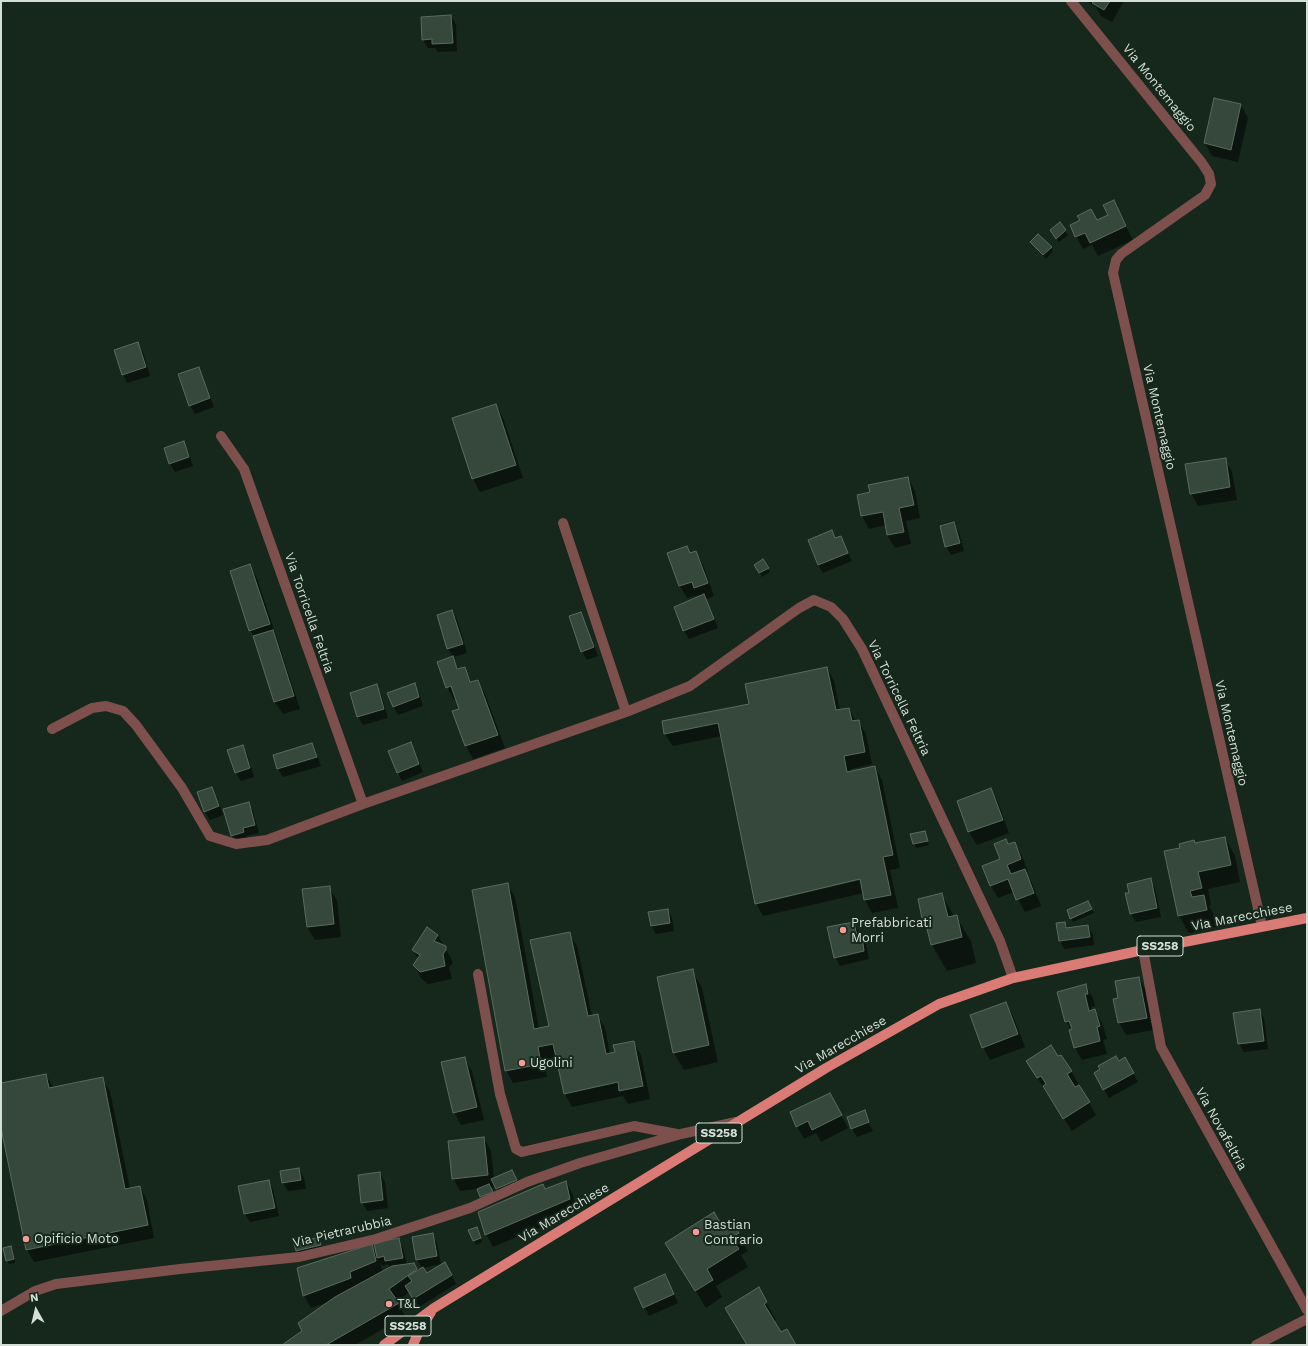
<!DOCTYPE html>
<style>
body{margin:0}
#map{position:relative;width:1308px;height:1346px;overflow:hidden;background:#16271b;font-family:"Work Sans",sans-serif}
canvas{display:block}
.frame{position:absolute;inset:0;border:2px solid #d4dfd7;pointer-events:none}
.north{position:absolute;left:16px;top:1290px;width:40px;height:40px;-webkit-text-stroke:3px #16271b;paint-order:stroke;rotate:352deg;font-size:11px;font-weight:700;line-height:16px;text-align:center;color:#d4dfd7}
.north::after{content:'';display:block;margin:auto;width:14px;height:18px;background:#d4dfd7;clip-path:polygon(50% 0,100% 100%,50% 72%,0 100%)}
</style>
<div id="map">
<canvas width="1308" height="1346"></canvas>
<div class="frame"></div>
<div class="north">N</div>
</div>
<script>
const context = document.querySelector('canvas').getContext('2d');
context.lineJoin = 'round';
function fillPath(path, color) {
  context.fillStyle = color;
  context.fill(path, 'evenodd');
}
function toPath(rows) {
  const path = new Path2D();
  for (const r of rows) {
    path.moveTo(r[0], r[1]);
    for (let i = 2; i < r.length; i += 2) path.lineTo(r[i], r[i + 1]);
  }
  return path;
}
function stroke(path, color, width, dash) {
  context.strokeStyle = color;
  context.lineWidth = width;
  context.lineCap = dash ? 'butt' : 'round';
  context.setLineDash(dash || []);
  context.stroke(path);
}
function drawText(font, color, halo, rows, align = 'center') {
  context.font = font + ' "Work Sans",sans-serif';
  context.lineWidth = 4;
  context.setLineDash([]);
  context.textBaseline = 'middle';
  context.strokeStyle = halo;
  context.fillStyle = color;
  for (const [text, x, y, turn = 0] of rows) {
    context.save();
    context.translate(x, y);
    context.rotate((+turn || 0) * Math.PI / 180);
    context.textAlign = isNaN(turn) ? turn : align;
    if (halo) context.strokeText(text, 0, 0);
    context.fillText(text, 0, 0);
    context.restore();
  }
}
const shadow = toPath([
 [1086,1,1124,1,1112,22,1101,16,1096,7],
 [451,16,456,25,457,51,438,52,435,48,428,48,423,40],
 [1215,99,1241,105,1248,118,1238,162,1212,156,1205,143],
 [1113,201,1133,240,1098,256,1092,245,1083,249,1076,236,1097,221,1109,215],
 [1060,224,1068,235,1059,242,1053,234],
 [1031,243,1051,247,1053,251,1046,259],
 [138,344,143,352,150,376,127,383,123,374],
 [199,368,203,377,214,407,195,414,190,405],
 [496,405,503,418,523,478,480,492,473,479,453,419],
 [183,442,188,451,193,466,175,472,170,464,165,448],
 [1225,459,1232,472,1237,500,1198,506,1191,493],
 [908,478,915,491,920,518,906,521,911,544,895,548,887,535,886,525,869,529,862,516,871,493],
 [954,524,959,532,964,551,951,555,946,546],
 [832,532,836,539,840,537,852,561,823,573,818,565],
 [687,547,691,554,696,552,703,565,714,596,706,599,718,628,689,639,684,631,675,607,700,597,699,595,687,598,680,586],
 [763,561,770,572,762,577,756,565],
 [249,565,257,578,300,709,283,714,275,702,256,640,250,630],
 [452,611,457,619,467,653,453,657,448,649],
 [580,613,585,621,598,656,587,660,582,651],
 [452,658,459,670,464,668,472,683,478,681,485,694,505,748,473,759,466,746,454,712,461,709,457,699,454,700,447,687],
 [827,668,834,681,840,711,849,709,856,721,858,721,866,734,872,764,851,769,851,772,875,767,882,780,900,868,890,870,898,908,872,913,865,900,864,893,763,916,756,903,722,736,673,746,665,734,750,704],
 [864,877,865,879,759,904,759,902],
 [414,685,419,693,423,706,398,715,393,706],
 [376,686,381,694,388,718,363,725,358,717,351,693],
 [312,744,316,752,321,766,283,777,278,769,274,755],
 [411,744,415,752,423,772,402,781,398,773],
 [242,746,247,754,254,777,241,781,236,773,228,750],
 [211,788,216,796,223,815,210,820,205,812,198,793],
 [991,790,998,802,1009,833,977,845,969,832,958,802],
 [248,803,253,811,259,833,247,836,248,841,237,844,232,835],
 [925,832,929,845,916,848,912,835],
 [1225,838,1235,856,1240,882,1208,889,1211,905,1209,906,1213,913,1216,927,1189,933,1179,916,1181,849],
 [1014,843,1022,856,1028,872,1026,873,1032,883,1041,906,1025,912,1014,892,998,898,991,886,1009,845],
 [1150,879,1155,888,1161,917,1136,922,1131,914,1126,894],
 [507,884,515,897,539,1029,550,1027,569,933,577,946,592,1016,597,1015,605,1028,610,1054,616,1053,633,1042,641,1055,650,1099,628,1104,623,1096,572,1107,565,1094,557,1057,544,1060,547,1077,513,1083,506,1070],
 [329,888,337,900,341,937,315,940,307,927],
 [941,894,954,916,956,916,971,941,976,963,947,971,932,945,928,926,923,918,919,900],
 [1090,906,1094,913,1073,922,1071,918],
 [668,910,672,918,674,931,656,934,651,926],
 [853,923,858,931,859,936,861,936,866,944,869,959,840,966,835,957],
 [1064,923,1068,929,1088,927,1093,935,1094,945,1064,949,1060,940],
 [438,936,452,960,453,963,449,967,452,979,428,984,421,978,414,965,418,959,413,950],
 [692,971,702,988,718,1062,684,1070,674,1053,658,978],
 [1139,978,1146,991,1153,1030,1126,1035,1119,1023,1119,999],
 [1085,985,1093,998,1095,1006,1091,1007,1092,1011,1095,1010,1102,1023,1107,1039,1103,1040,1107,1054,1082,1060,1075,1048,1072,1031,1066,1021],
 [1006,1003,1013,1016,1025,1047,990,1060,983,1047],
 [1259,1010,1264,1018,1268,1049,1244,1052,1239,1044,1235,1013],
 [464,1058,472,1071,484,1120,461,1125,454,1112],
 [1058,1058,1071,1071,1096,1115,1072,1131,1035,1074],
 [1125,1059,1138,1082,1109,1098,1095,1073],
 [46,1075,53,1087,102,1079,110,1091,130,1189,140,1187,147,1200,154,1238,34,1262,27,1250,1,1123,1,1084],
 [830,1094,848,1128,821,1142,816,1133,804,1139,797,1126],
 [864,1111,869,1119,867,1119,870,1127,871,1127,873,1131,857,1137,852,1129],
 [484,1138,491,1151,494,1179,517,1179,520,1188,501,1197,496,1187,490,1188,494,1196,483,1200,478,1189,460,1191,453,1178],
 [299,1169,304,1178,306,1189,288,1191,283,1183,281,1172],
 [380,1173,385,1182,388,1208,367,1211,362,1202],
 [268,1181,273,1189,279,1216,250,1222,245,1214,239,1187],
 [566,1182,573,1195,577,1212,493,1247,486,1234,545,1190],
 [721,1225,738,1234,748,1251,741,1255,748,1267,716,1286,722,1297,706,1308,677,1260],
 [470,1230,478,1232,482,1242,476,1245],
 [432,1234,437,1243,441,1264,423,1268,427,1275,450,1271,456,1284,419,1307,410,1292,397,1301,405,1316,355,1345,284,1345,303,1331,328,1302,311,1308,304,1296,299,1269,371,1245,377,1255,398,1239,403,1248,407,1265,414,1264,418,1271,422,1268,417,1260],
 [389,1254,389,1256,379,1258,379,1256],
 [380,1262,382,1266,388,1264,390,1268,383,1273],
 [318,1238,322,1249,299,1254,297,1251],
 [11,1247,13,1251,15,1263,9,1264,7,1260],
 [669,1284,678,1303,649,1316,635,1289],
 [758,1289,776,1320,774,1321,781,1334,795,1345,748,1345]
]);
const building = toPath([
 [1094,1,1110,1,1104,10,1092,3,1094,1],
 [451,15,453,43,432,44,432,39,422,40,421,17,451,15],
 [1214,98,1241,104,1231,150,1204,143,1214,98],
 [1114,200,1126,226,1090,243,1085,233,1075,237,1070,225,1080,220,1077,216,1091,209,1097,220,1108,215,1103,205,1114,200],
 [1060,222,1066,230,1056,239,1050,230,1060,222],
 [1038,234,1052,247,1043,255,1030,242,1038,234],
 [138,342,146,367,122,375,114,350,138,342],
 [199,367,210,398,189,406,178,374,199,367],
 [496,404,516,465,472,479,452,418,496,404],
 [184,441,189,457,169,464,164,448,184,441],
 [1226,458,1230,487,1190,494,1185,464,1226,458],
 [908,477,914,505,899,508,904,532,887,535,883,512,861,516,857,495,870,492,868,485,908,477],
 [954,522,960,543,945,547,940,526,954,522],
 [832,530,835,538,841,536,848,553,818,565,808,540,832,530],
 [687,546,690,553,696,551,708,583,694,588,692,582,679,586,667,553,687,546],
 [763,559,769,568,759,573,754,565,763,559],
 [250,564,270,624,249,631,230,571,250,564],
 [704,594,714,619,683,631,674,607,704,594],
 [452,610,463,644,447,649,437,615,452,610],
 [581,612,594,647,581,652,569,616,581,612],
 [273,630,294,696,274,702,253,636,273,630],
 [453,656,457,669,465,667,470,682,478,680,498,735,465,746,452,711,459,709,451,686,446,688,437,662,453,656],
 [827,667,836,710,849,708,852,721,859,720,865,752,844,756,847,772,875,766,893,855,883,857,891,895,864,900,860,879,755,904,718,723,664,734,662,721,749,704,745,684,827,667],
 [415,683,419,697,393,707,387,693,415,683],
 [377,684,384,709,357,717,350,693,377,684],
 [411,742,419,764,397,773,388,751,411,742],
 [312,743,317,757,277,769,273,755,312,743],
 [243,745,250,768,235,773,227,750,243,745],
 [212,787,219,806,204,812,197,792,212,787],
 [991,788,1003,820,968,832,957,801,991,788],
 [249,802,255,825,243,828,244,832,231,836,223,809,249,802],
 [925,831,928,841,913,844,910,834,925,831],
 [1225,837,1231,865,1198,872,1202,888,1190,891,1192,897,1204,895,1207,910,1178,916,1164,851,1180,848,1179,844,1194,840,1195,843,1225,837],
 [1006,839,1008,844,1015,842,1021,859,1007,865,1011,874,1025,869,1034,893,1016,900,1008,879,990,886,982,866,1000,859,994,844,1006,839],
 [1151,878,1157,908,1130,914,1125,893,1129,893,1127,884,1151,878],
 [508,883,534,1029,549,1026,530,940,570,932,588,1016,598,1014,606,1054,615,1052,613,1045,634,1041,643,1086,619,1091,618,1082,564,1094,553,1044,538,1047,541,1064,505,1071,472,890,508,883],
 [330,886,334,924,307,927,302,889,330,886],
 [942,893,948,917,957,915,962,937,931,945,926,925,932,924,930,916,922,918,918,899,942,893],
 [1088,901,1092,909,1070,919,1067,910,1088,901],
 [668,909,670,923,651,926,648,912,668,909],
 [854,922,857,936,862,935,864,951,834,958,827,927,854,922],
 [1065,922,1066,928,1088,925,1090,937,1059,941,1056,923,1065,922],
 [427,927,438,935,434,941,446,946,446,950,443,954,445,966,420,972,413,965,420,955,412,950,427,927],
 [693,969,709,1045,673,1053,657,977,693,969],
 [1139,977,1147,1018,1118,1023,1113,999,1118,998,1115,981,1139,977],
 [1086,984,1088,994,1085,994,1089,1011,1095,1009,1100,1026,1097,1027,1100,1041,1074,1048,1069,1030,1072,1029,1069,1021,1065,1022,1057,992,1086,984],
 [1006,1002,1018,1034,982,1048,970,1015,1006,1002],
 [1260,1009,1264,1041,1238,1044,1233,1013,1260,1009],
 [1051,1045,1058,1056,1061,1055,1072,1071,1067,1074,1075,1087,1079,1085,1090,1102,1063,1119,1043,1086,1046,1084,1041,1076,1037,1078,1026,1061,1051,1045],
 [1116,1056,1119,1061,1125,1057,1134,1073,1103,1090,1094,1073,1100,1069,1098,1066,1116,1056],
 [465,1057,477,1107,453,1113,441,1062,465,1057],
 [46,1074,49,1088,103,1077,125,1189,140,1186,148,1225,26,1250,1,1128,1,1083,46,1074],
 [830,1093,842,1115,812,1130,808,1121,796,1127,790,1112,830,1093],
 [865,1110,869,1122,851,1129,847,1117,865,1110],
 [484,1137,488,1175,452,1179,448,1141,484,1137],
 [299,1168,301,1180,282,1183,280,1171,299,1168],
 [512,1170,517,1180,496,1189,491,1179,512,1170],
 [380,1172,383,1200,361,1203,358,1175,380,1172],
 [269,1180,275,1208,244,1214,238,1186,269,1180],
 [566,1181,570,1199,485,1235,478,1212,543,1184,545,1189,566,1181],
 [489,1184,493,1192,480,1197,477,1189,489,1184],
 [714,1212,721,1224,730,1219,739,1233,731,1238,739,1249,707,1269,713,1280,695,1291,665,1243,714,1212],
 [477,1227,481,1238,473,1241,468,1230,477,1227],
 [433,1233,437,1256,416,1260,412,1237,433,1233],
 [319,1237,321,1245,296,1251,294,1244,319,1237],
 [399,1238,403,1258,385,1261,384,1256,377,1258,374,1243,399,1238],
 [372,1244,376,1261,350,1272,351,1278,303,1296,297,1268,372,1244],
 [11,1246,14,1259,6,1261,3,1248,11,1246],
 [445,1262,452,1275,413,1299,405,1286,412,1281,408,1276,423,1267,427,1273,445,1262],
 [414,1263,417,1269,389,1289,399,1303,326,1345,282,1345,302,1331,298,1323,335,1297,392,1266,414,1263],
 [665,1274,674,1294,643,1308,634,1288,665,1274],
 [759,1287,767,1302,764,1304,781,1332,787,1329,796,1345,747,1345,725,1308,759,1287]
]);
const minor = toPath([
 [1071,1,1202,163,1209,174,1211,184,1205,195,1121,254,1116,260,1113,273,1262,926],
 [221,436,244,469,363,804],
 [563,523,626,712],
 [52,729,92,708,106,706,123,711,136,725,182,788,210,836,236,844,267,840,363,804,626,712,690,686,799,608,814,600,831,607,843,619,862,649,1000,941,1013,978],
 [1143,950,1161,1047,1307,1310],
 [478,974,500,1094,516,1149,522,1152,634,1126,677,1134],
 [1,1311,35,1291,56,1284,180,1269,299,1257,376,1239,470,1208,527,1182,580,1163,681,1134,736,1122],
 [1256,1345,1307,1319]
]);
const major = toPath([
 [384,1345,434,1308,826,1068,939,1004,1013,978,1143,950,1307,918],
 [413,1345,419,1331,431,1312]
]);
const markers = [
 [843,930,4,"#f59c95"],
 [522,1063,4,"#f59c95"],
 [696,1232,4,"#f59c95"],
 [26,1239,4,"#f59c95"],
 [389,1304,4,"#f59c95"]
];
const shields = [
 [1160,946,46],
 [719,1133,46],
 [408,1326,46]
];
const shieldNames = [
 ["SS258",1160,946],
 ["SS258",719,1133],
 ["SS258",408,1326]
];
const streetNames = [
 ["Via Montemaggio",1159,88,51],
 ["Via Montemaggio",1159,417,77],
 ["Via Torricella Feltria",309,613,71],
 ["Via Torricella Feltria",899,698,64],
 ["Via Montemaggio",1231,733,77],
 ["Via Marecchiese",1242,917,-11],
 ["Via Marecchiese",841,1045,-30],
 ["Via Novafeltria",1221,1129,61],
 ["Via Marecchiese",564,1213,-31],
 ["Via Pietrarubbia",342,1232,-13]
];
const poiNames = [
 ["Prefabbricati",851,923],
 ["Morri",851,938],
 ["Ugolini",530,1063],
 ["Bastian",704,1225],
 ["Contrario",704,1240],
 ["Opificio Moto",34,1239],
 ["T&L",397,1304]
];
fillPath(shadow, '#0007');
fillPath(building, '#36483b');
stroke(building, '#596c5f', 1);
stroke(minor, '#7e504d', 10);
stroke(major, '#da7b76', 10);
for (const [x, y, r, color] of markers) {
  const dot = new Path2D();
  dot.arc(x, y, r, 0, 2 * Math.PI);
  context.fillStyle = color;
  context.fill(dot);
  stroke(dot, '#16271b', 1.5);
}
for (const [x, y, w] of shields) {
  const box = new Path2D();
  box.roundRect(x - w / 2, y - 10, w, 20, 3);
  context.fillStyle = '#16271b';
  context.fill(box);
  stroke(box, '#d4dfd7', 1);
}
drawText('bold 12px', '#d4dfd7', null, shieldNames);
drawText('13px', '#d4dfd7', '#16271b', streetNames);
drawText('13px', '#d4dfd7', '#16271b', poiNames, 'left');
</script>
